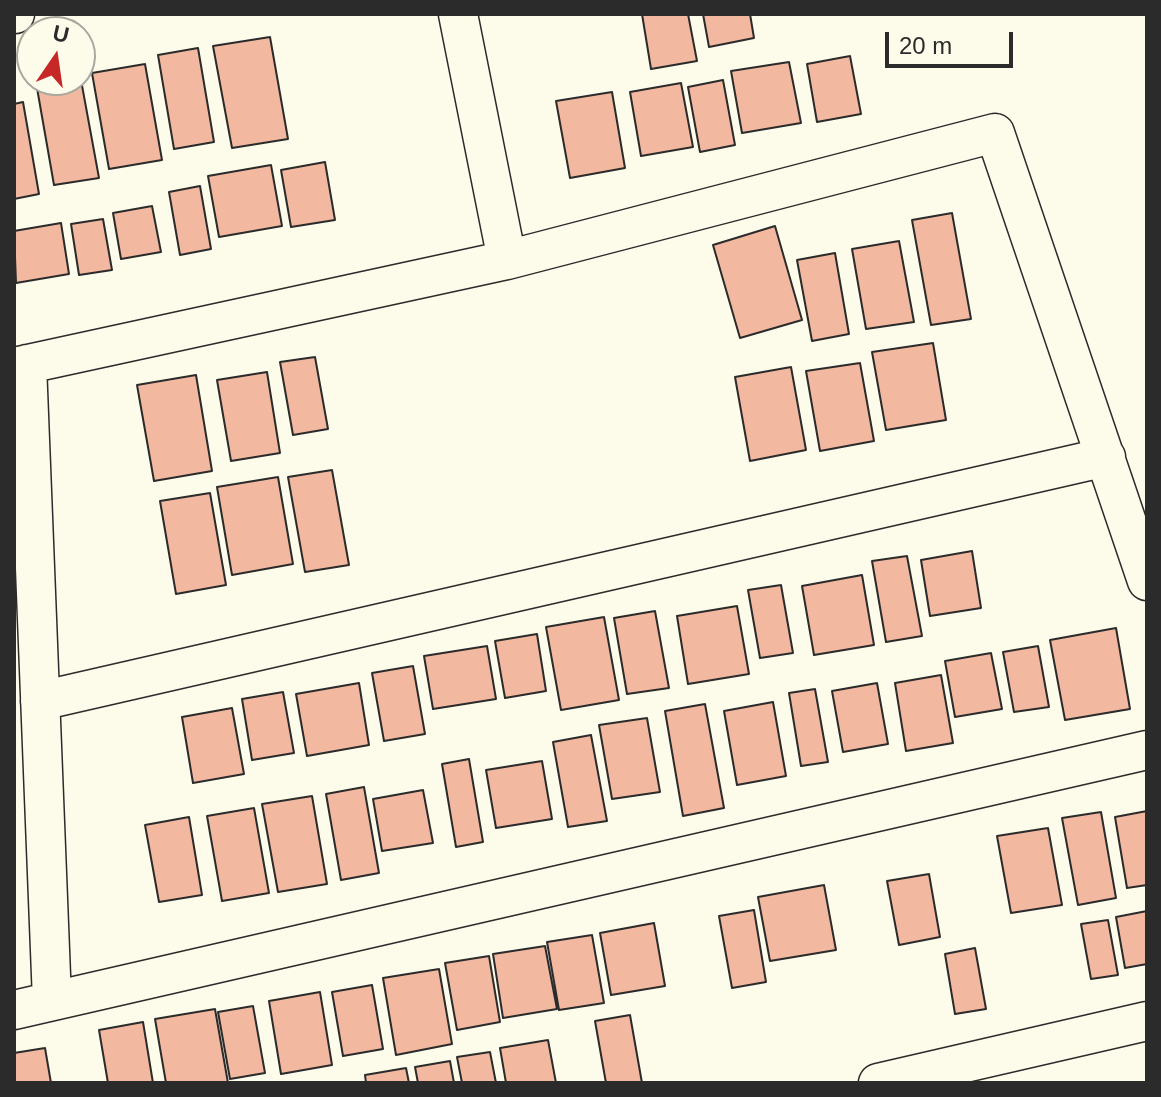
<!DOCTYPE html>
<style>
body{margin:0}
#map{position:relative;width:1161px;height:1097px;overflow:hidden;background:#fdfbea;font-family:Arial,sans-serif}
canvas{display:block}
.frame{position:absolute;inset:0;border:16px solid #2b2b2b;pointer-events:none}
.north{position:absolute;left:16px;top:16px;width:80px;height:80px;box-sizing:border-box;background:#fdfbea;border:2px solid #a9a89e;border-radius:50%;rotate:13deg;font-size:22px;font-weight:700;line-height:32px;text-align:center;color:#2b2b2b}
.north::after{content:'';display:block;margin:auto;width:28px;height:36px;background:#c62828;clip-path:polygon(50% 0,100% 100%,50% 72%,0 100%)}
.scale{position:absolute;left:885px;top:32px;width:128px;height:36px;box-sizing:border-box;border:4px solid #2b2b2b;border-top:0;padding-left:10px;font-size:24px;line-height:28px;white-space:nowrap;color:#2b2b2b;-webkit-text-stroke:6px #fdfbea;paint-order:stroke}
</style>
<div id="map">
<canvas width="1161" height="1097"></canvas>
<div class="frame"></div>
<div class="north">U</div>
<div class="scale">20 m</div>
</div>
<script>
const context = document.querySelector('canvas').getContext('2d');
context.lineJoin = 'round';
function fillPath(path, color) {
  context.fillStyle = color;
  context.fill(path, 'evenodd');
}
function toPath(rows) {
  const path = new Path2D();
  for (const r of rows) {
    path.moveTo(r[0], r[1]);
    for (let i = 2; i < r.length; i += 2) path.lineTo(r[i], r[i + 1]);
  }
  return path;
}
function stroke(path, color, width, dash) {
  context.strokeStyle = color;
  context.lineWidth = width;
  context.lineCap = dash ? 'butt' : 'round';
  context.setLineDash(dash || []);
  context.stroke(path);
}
const building = toPath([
 [642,14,688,14,697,61,651,69,642,14],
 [703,14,750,14,754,38,709,47,703,14],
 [270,37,288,139,232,148,213,46,270,37],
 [198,48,214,142,174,149,158,55,198,48],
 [850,56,861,114,817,122,807,64,850,56],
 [789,62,801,123,742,133,731,71,789,62],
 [145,64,162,160,109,169,92,73,145,64],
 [81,80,99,178,54,185,37,88,81,80],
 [723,80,735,145,700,152,688,87,723,80],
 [681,83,693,147,641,156,630,92,681,83],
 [612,92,625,168,570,178,556,101,612,92],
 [23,102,39,194,14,199,14,104,23,102],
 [325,162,335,220,291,227,281,170,325,162],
 [271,165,282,226,219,237,208,176,271,165],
 [200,186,211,249,180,255,169,192,200,186],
 [152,206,161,252,121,259,113,213,152,206],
 [952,213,971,319,931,325,912,220,952,213],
 [103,219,112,270,79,275,71,224,103,219],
 [61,223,69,274,16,283,14,231,61,223],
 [775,226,802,320,740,338,713,245,775,226],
 [899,241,914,322,866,329,852,249,899,241],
 [835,253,849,334,812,341,797,260,835,253],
 [933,343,946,420,886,430,872,352,933,343],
 [315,357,328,429,293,435,280,362,315,357],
 [860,363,874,441,820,451,806,371,860,363],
 [791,367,806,450,750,461,735,377,791,367],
 [267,372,280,453,231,461,217,380,267,372],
 [196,375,212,471,154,481,137,385,196,375],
 [332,470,349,565,305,572,288,477,332,470],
 [278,477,293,564,232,575,217,487,278,477],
 [210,493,226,585,176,594,160,501,210,493],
 [972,551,981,608,930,616,921,560,972,551],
 [907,556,922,636,886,642,872,561,907,556],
 [862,575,874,645,814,655,802,586,862,575],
 [781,585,793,653,760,658,748,590,781,585],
 [737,606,749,674,688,684,677,616,737,606],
 [655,611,669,688,627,694,614,618,655,611],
 [604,617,619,700,561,710,546,627,604,617],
 [1116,628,1130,709,1065,720,1050,640,1116,628],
 [537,634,546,691,505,698,495,641,537,634],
 [487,646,496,699,433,709,424,656,487,646],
 [1038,646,1049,707,1014,712,1003,652,1038,646],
 [991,653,1002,709,955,717,945,661,991,653],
 [413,666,425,734,384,741,372,673,413,666],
 [941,675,953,743,906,751,895,683,941,675],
 [359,683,369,745,307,756,296,694,359,683],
 [877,683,888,744,843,752,832,691,877,683],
 [815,689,828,762,801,766,789,693,815,689],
 [283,692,294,753,252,760,242,699,283,692],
 [773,702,786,776,737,785,724,711,773,702],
 [705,704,724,808,683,816,665,711,705,704],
 [232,708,244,774,193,783,182,717,232,708],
 [647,718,660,792,612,799,599,725,647,718],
 [591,735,607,821,568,827,553,742,591,735],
 [469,759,483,842,456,847,442,764,469,759],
 [542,761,552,819,496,828,486,770,542,761],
 [364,787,379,873,341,880,326,794,364,787],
 [423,790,433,843,382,851,373,799,423,790],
 [312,796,327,884,278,892,262,804,312,796],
 [254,808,269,893,222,901,207,816,254,808],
 [1147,811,1147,885,1127,888,1115,817,1147,811],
 [1101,812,1116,898,1078,905,1062,818,1101,812],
 [189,817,202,895,159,902,145,825,189,817],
 [1048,828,1062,905,1011,913,997,836,1048,828],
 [929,874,940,937,899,945,887,881,929,874],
 [824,885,836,950,770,961,758,897,824,885],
 [754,910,766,982,732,988,719,916,754,910],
 [1147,911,1147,964,1125,968,1116,917,1147,911],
 [1108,920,1118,975,1091,979,1081,924,1108,920],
 [654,923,665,986,611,995,600,933,654,923],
 [592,935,604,1003,559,1010,547,942,592,935],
 [545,946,557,1009,503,1018,493,954,545,946],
 [975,948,986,1009,955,1014,945,954,975,948],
 [489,956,500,1022,457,1030,445,963,489,956],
 [439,969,452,1044,396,1055,383,978,439,969],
 [372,985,383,1049,343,1056,332,992,372,985],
 [320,992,332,1065,281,1074,269,1001,320,992],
 [253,1006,265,1073,230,1079,218,1012,253,1006],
 [215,1009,228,1083,166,1083,155,1019,215,1009],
 [630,1015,642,1083,606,1083,595,1021,630,1015],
 [143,1022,153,1083,108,1083,99,1030,143,1022],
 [548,1040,556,1083,506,1083,500,1048,548,1040],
 [45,1048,51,1083,14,1083,14,1053,45,1048],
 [490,1052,496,1083,462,1083,457,1057,490,1052],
 [450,1061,454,1083,418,1083,415,1067,450,1061],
 [406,1068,409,1083,366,1083,365,1075,406,1068]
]);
const street = toPath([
 [14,14,15,14],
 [458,14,507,260],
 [27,364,52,1001],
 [14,367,507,260,995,133,1147,581],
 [40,701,1106,457],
 [14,1010,1147,750],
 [878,1083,1147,1021]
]);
fillPath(building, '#f2b8a0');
stroke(building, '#2b2b2b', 2);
stroke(street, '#2b2b2b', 41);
stroke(street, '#fdfbea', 38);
</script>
